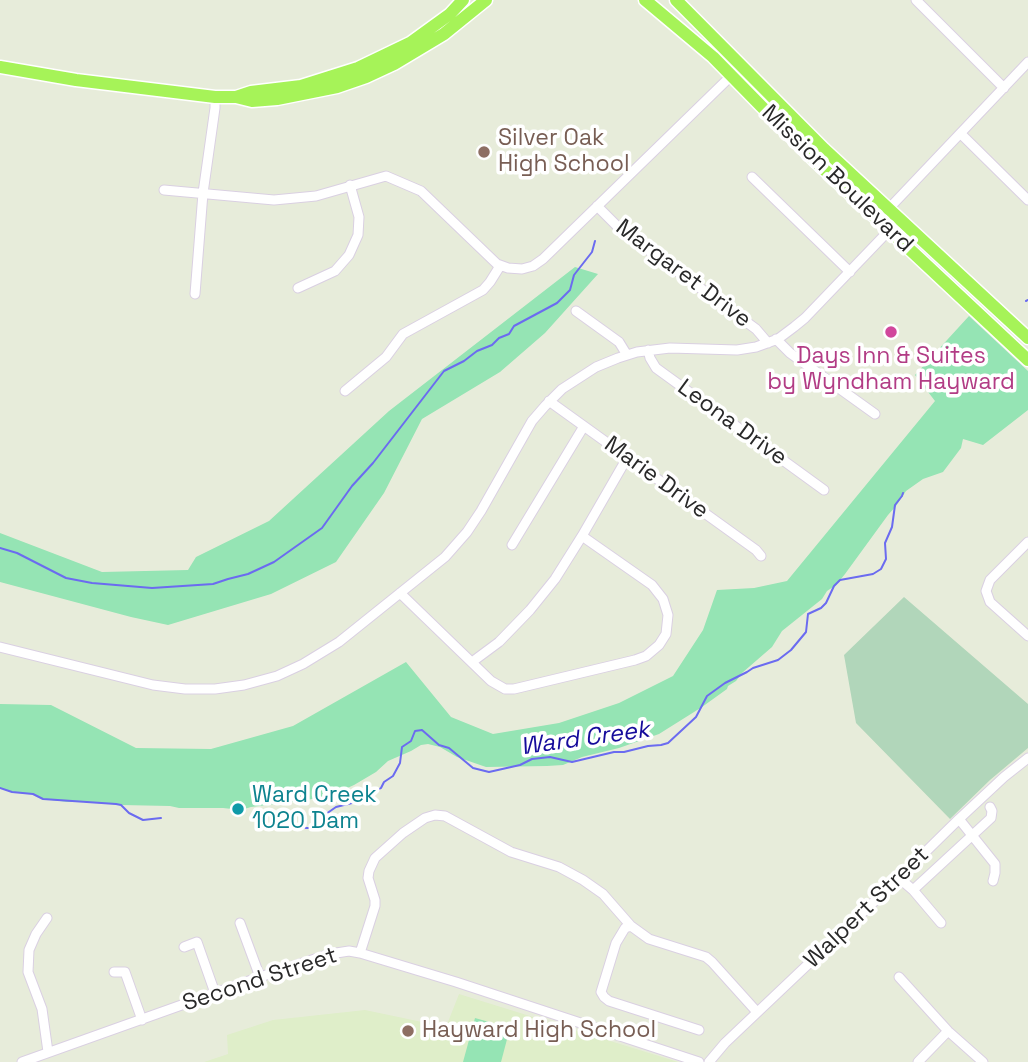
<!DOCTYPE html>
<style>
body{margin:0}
canvas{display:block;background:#e7ecda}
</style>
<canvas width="1028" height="1062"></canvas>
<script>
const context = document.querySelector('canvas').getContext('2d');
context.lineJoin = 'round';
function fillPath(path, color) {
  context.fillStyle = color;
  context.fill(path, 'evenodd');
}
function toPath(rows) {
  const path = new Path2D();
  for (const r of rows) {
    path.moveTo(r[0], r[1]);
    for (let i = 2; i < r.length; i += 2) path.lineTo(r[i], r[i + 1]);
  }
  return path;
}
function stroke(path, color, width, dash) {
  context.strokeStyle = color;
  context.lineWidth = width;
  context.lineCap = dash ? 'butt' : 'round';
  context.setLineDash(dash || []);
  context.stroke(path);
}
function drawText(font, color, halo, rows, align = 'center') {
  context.font = font + ' "Space Grotesk",sans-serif';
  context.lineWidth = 7;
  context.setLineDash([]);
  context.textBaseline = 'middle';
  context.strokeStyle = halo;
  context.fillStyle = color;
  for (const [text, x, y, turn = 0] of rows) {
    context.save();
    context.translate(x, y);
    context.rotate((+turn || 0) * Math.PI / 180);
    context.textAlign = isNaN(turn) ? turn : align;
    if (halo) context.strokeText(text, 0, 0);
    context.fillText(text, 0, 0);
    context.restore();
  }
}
const education = toPath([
 [459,994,678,1062,204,1062,228,1054,227,1035,273,1020,365,1010,446,1027]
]);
const green = toPath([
 [575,267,598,274,545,333,500,372,422,419,384,493,336,562,271,594,168,625,131,617,0,582,0,533,102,572,188,570,196,557,269,521,389,411],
 [969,316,1028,371,1028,410,983,445,963,439,961,448,943,472,923,479,906,491,896,506,888,515,845,574,836,585,827,591,822,599,782,631,772,647,742,673,736,681,728,686,727,689,702,707,659,734,619,748,582,757,563,765,547,766,486,767,457,757,440,747,428,744,421,745,411,751,388,761,376,772,354,785,332,795,307,800,251,807,241,810,223,808,179,808,170,806,121,805,77,801,68,802,43,799,33,794,11,792,0,788,0,704,51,705,136,748,211,749,293,726,406,662,451,717,493,734,559,723,619,703,673,676,703,630,717,590,754,588,787,581,935,401,915,375],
 [475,1018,510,1028,501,1062,463,1062]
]);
const cemetery = toPath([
 [904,597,1028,704,1028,748,990,780,950,819,856,723,844,655]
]);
const stream = toPath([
 [1026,301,1028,300],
 [0,548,17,553,66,578,92,583,152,588,213,584,228,579,248,574,274,562,322,528,352,486,373,463,444,371,464,361,477,351,492,345,499,338,509,334,514,326,557,303,570,290,574,275,592,252,595,241],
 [0,788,12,792,33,794,43,799,116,804,121,805,129,813,143,820,161,818],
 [283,818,306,828,317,828,322,824,326,814,336,807,356,802,381,788,384,782,393,776,400,763,402,747,411,741,415,731,422,730,439,745,449,748,473,768,489,772,520,765,532,759,550,757,572,762,614,752,624,752,648,746,661,745,668,743,696,717,707,696,725,683,747,672,753,668,778,660,791,650,806,632,808,614,821,608,826,603,834,586,840,580,873,574,881,569,886,559,885,543,892,527,895,505,902,496,903,493]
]);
const minor = toPath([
 [916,0,1004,88],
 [961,134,1028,200],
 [752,177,850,272],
 [164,190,274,200,316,196,386,176,421,191,497,264,508,268,522,269,533,266,543,259,731,76],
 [597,206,621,230,756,329,768,343],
 [878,220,1028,62],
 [298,288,335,271,349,255,358,235,359,217,350,185],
 [195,294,203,193,215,108,215,97],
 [576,311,619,342,627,355],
 [776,339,790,353,875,414],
 [648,350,650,358,656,368,824,490],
 [345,391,386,357,403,334,483,290,490,282,500,266],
 [549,401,756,550,761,556],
 [1028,542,990,580,986,591,990,602,1028,636],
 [512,545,584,426],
 [400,593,491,681,505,689,514,689,635,660,646,656,659,645,666,634,668,615,663,599,652,585,582,536],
 [0,647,153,685,185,689,215,689,244,685,277,676,303,664,339,642,445,557,467,532,481,511,532,421,545,406,562,389,596,367,618,358,637,352,670,348,737,350,756,347,778,339,794,327,805,318,900,219],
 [472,662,499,642,530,610,555,579,582,536,627,458],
 [959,819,995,864,995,873,993,881],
 [899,878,913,890,941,923],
 [913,890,991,818,992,811,990,807],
 [47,918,36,934,29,950,28,972,42,1009,48,1052],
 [240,923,260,977],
 [631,926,625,928,616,943,601,992,604,997,609,1001,699,1030],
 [184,947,197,942,215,993],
 [360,953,375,906,375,900,368,878,369,871,375,858,403,833,425,818,435,815,445,816,511,852,559,867,583,880,603,894,631,926,649,939,706,957,712,962,757,1012],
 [114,972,125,972,142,1020],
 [899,977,948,1031,983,1062],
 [22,1062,260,977,330,954,349,951,360,953,456,982,699,1062],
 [709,1062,725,1043,899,878,959,819,1004,777,1028,758],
 [918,1062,948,1031]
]);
const major = toPath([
 [645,0,713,57,812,158,1028,360],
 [676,0,824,149,1028,338],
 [0,67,76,80,215,97,236,97,252,101,277,99,337,87,366,77,394,64,444,34,486,0],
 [236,97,251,92,301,86,358,68,410,43,450,14,463,0]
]);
const markers = [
 [484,152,7,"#8d6e63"],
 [891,332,7,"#d1479c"],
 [238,809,7,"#0f9aa8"],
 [408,1031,7,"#8d6e63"]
];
const educationNames = [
 ["Silver Oak",498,139],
 ["High School",498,165],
 ["Hayward High School",422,1031]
];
const streetNames = [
 ["Mission Boulevard",837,179,44],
 ["Margaret Drive",683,274,37],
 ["Leona Drive",732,423,36],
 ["Marie Drive",656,478,36],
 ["Walpert Street",867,908,-44],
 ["Second Street",260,980,-18]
];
const hotelNames = [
 ["Days Inn & Suites",891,357],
 ["by Wyndham Hayward",891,383]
];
const cultureNames = [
 ["Ward Creek",252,796],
 ["1020 Dam",252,822]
];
const waterNames = [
 ["Ward Creek",585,739,-8]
];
fillPath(education, '#dfeec9');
fillPath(green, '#95e4b4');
fillPath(cemetery, '#b1d6ba');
stroke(stream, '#6b6bf0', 2);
stroke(minor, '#dad0e2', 11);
stroke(major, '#fff', 15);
stroke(minor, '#fff', 9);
stroke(major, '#a6f358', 12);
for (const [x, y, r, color] of markers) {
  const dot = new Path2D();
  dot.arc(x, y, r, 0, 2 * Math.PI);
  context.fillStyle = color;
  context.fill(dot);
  stroke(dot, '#fff', 2.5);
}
drawText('23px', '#785e54', '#fff', educationNames, 'left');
drawText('23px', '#292929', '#fff', streetNames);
drawText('23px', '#b23c85', '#fff', hotelNames);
drawText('23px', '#0d838f', '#fff', cultureNames, 'left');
drawText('italic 24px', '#150b9b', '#fff', waterNames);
</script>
